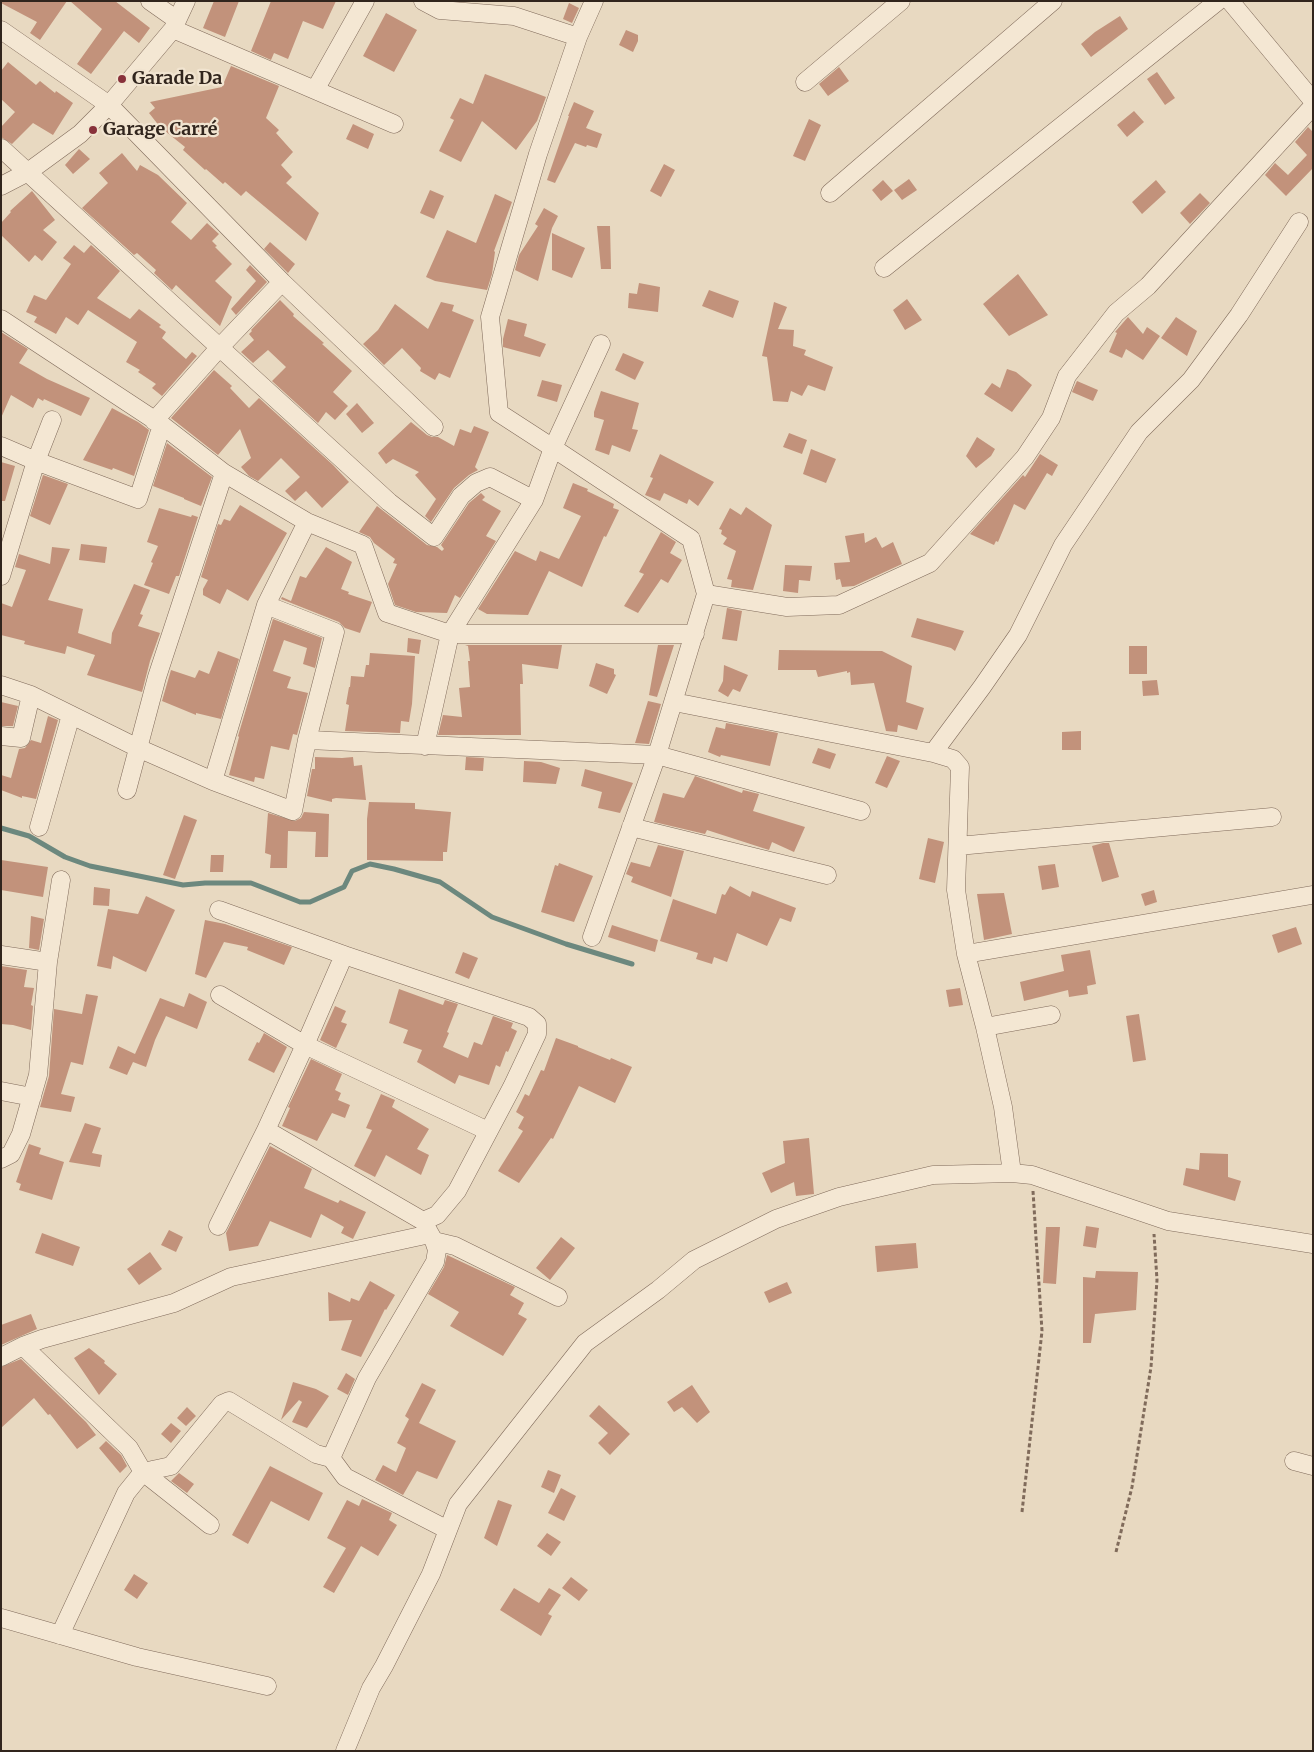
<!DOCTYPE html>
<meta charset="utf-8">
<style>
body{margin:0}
#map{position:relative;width:1314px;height:1752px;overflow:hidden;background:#e8d9c1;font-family:Merriweather,serif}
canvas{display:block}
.frame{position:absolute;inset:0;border:2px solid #31251d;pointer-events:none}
</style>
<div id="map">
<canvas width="1314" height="1752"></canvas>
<div class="frame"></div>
</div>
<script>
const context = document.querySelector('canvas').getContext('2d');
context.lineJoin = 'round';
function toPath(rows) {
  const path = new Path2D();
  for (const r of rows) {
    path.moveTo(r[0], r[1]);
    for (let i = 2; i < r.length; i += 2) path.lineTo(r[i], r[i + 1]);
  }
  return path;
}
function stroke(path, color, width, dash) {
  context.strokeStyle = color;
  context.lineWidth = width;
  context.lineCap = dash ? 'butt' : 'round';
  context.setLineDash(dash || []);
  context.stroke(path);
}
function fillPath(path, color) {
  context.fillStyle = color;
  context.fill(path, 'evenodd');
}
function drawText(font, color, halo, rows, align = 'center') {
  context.font = font + ' Merriweather,serif';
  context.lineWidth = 4.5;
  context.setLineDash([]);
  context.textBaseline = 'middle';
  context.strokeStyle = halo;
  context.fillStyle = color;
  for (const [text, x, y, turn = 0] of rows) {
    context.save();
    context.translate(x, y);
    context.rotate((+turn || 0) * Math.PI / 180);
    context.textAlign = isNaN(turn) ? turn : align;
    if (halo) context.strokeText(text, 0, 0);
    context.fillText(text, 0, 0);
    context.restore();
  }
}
const stream = toPath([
 [1,828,29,836,65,857,90,866,183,885,205,883,251,883,300,902,310,902,344,887,352,871,370,864,394,869,440,882,492,917,566,944,632,964]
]);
const building = toPath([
 [1,1,67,1,40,40,30,33,37,22,1,3],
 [70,1,115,1,150,28,139,43,124,31,91,74,77,64,102,29],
 [214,1,239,1,225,37,203,28],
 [271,1,336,1,323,29,303,21,288,59,274,53,271,60,251,51],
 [569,3,579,8,572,23,563,19],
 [386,13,417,30,394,72,363,56],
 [1120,16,1128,29,1091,57,1081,44,1095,32],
 [626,30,638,35,638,41,633,52,619,45],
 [8,62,36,85,40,81,55,93,56,91,73,103,53,135,33,123,12,144,1,137,1,127,15,112,1,99,1,71],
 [231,66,279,86,266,118,279,130,276,133,293,152,281,165,292,177,286,183,319,213,306,241,246,191,241,196,225,182,223,184,206,169,205,170,183,150,185,147,160,127,149,113,155,108,150,102,222,87],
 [839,67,849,81,828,96,819,84],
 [1157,72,1175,98,1165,105,1147,79],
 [485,74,546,97,537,121,516,150,482,121,461,162,439,151,454,120,450,118,460,98,473,104],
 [574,102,594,111,586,128,602,134,597,148,587,145,586,147,575,143,555,183,547,180,569,116,568,116],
 [1134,111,1144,122,1127,137,1117,125],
 [809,119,821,125,805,161,793,156],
 [353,124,374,134,368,149,346,139],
 [1308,127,1313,132,1313,168,1286,196,1265,175,1275,163,1288,175,1307,155,1295,142],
 [79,149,90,159,73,174,65,165],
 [122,153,137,171,140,165,158,175,187,203,171,222,191,240,207,223,219,234,212,241,217,246,215,247,232,264,215,281,232,297,220,326,176,285,172,290,154,273,156,270,137,253,134,255,82,208,108,183,99,173],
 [664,164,675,170,661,197,650,191],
 [909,179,917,190,902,200,894,190],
 [883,180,893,191,881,201,872,190],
 [1156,180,1166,192,1142,214,1132,202],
 [430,190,444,196,434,219,420,213],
 [32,191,55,220,43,230,57,242,42,261,35,255,29,262,1,235,1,223,11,212,10,211],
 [1200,193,1210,203,1190,224,1180,213],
 [495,194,512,202,494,251,495,252,492,274,487,290,435,281,426,277,447,230,476,243],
 [544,208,558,216,552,228,538,281,515,270,519,255,538,226,535,224],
 [597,226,610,226,611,269,601,269],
 [552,233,585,248,572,278,552,270],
 [270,242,295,264,288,273,264,249],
 [74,245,84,253,91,245,120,271,97,298,130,319,139,309,161,325,159,327,166,332,162,338,186,359,192,352,197,356,162,396,152,388,156,384,138,372,140,370,126,362,137,342,88,310,78,325,66,317,56,334,34,322,37,317,26,312,34,295,46,300,71,264,63,258],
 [250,265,267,282,236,315,231,309,256,281,246,270],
 [1018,274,1048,315,1009,336,983,304],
 [639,283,660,287,658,312,628,308,629,293,637,294],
 [709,290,739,301,733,318,702,306],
 [907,299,922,320,905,330,893,310],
 [280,300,294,314,293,316,324,343,322,344,352,371,333,392,348,406,335,420,326,412,318,423,272,381,286,367,268,350,253,363,241,352,254,340,249,334,252,331,251,330],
 [441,302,454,305,452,311,474,320,450,378,439,373,435,380,420,371,421,368,402,348,384,365,363,344,378,330,395,304,428,329],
 [774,302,787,307,778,329,794,330,793,346,806,350,804,355,833,367,825,391,808,385,802,396,791,391,788,402,773,401,767,357,762,356],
 [1128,317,1143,334,1147,327,1160,336,1143,360,1126,349,1122,358,1109,352,1117,333,1115,332],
 [1176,317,1197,331,1187,356,1161,338],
 [508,319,527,324,524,336,546,344,540,357,503,347,503,339],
 [1,332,28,349,19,363,47,379,90,398,81,416,44,399,43,401,38,398,33,408,11,395,1,418],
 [623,353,644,362,635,380,615,370],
 [1007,369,1016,372,1032,385,1012,412,984,394,992,383,1000,388],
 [214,370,232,386,230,388,249,408,259,398,333,465,349,482,322,508,306,491,295,501,285,491,300,477,281,458,258,481,249,476,241,467,251,458,240,429,218,455,171,418],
 [542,380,562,385,557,402,537,396],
 [1077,381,1098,390,1093,401,1072,392],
 [601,391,639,403,632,429,638,430,630,452,612,445,609,455,595,450,604,420,594,417,594,412],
 [357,403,374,423,362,433,346,414],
 [112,408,138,422,149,430,134,476,113,468,112,470,83,460],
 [411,422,427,435,432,437,438,437,454,446,460,429,471,433,474,426,489,432,475,467,478,470,469,475,454,488,431,522,425,516,436,499,415,475,419,472,393,459,386,464,378,453],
 [789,433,807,440,802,454,783,447],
 [977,437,995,449,991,456,976,468,966,456],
 [167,443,212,477,201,506,184,499,184,498,153,486],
 [811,449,836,459,826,483,803,474],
 [660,454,714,482,698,506,689,499,687,504,664,493,660,501,645,495,653,478,650,477],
 [1040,454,1058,465,1052,476,1047,473,1025,510,1014,504,998,542,996,541,994,545,970,534,1023,475,1025,477],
 [1,462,15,466,5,501,1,501],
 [43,475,68,484,50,525,30,516],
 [573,483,588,489,587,491,614,504,613,508,619,510,606,537,604,536,582,587,549,571,528,615,487,614,478,609,515,551,536,561,540,551,559,559,581,516,563,508],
 [481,493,485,497,482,500,501,511,486,536,496,541,460,598,455,595,447,613,416,612,395,605,388,584,397,564,393,563,395,559,374,543,370,537,359,532,377,506,427,545,437,547,442,551,444,549,441,545,469,503],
 [240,505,287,533,248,601,227,589,220,604,203,595,203,589,208,580,201,577,218,524,221,525,224,519,230,521],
 [746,507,772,525,753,590,731,587,732,580,727,579,736,551,723,544,727,538,721,534,722,530,719,529,730,508,741,515],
 [159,508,191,517,192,515,198,517,179,576,176,576,169,594,144,585,153,563,151,562,158,546,147,542],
 [661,532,676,542,670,553,682,560,668,583,661,579,638,613,624,606,644,574,639,572],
 [864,533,865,543,876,537,882,548,893,542,902,564,854,586,842,587,840,579,836,580,834,563,850,562,845,536],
 [81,544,107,547,105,563,79,560],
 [52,547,70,549,48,600,83,609,78,633,111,644,112,633,134,584,150,590,140,614,143,615,138,626,160,633,150,661,142,692,87,675,95,655,67,646,65,654,24,644,25,641,1,635,1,603,12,607,26,570,15,567,19,554,50,564],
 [326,547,352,562,341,589,349,592,348,594,372,602,360,633,345,628,339,622,281,599,282,597,291,601,300,576,306,578],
 [785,565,812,566,810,581,799,580,798,593,783,591],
 [727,608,742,611,737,641,722,639],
 [917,618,964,631,955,651,951,648,911,637],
 [273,619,322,638,315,668,303,664,307,648,284,640,273,671,291,677,287,688,308,693,297,735,293,734,289,750,271,746,264,779,255,777,254,782,229,775,239,737,238,736],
 [408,638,421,640,419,654,407,652],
 [465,645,562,645,558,669,522,664,523,684,520,684,521,735,438,735,443,715,462,717,459,688,470,687,468,661,470,661,468,646],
 [658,645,674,645,657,697,649,695],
 [1129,646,1147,646,1147,674,1129,674],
 [779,650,882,651,912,666,906,702,924,708,917,730,898,725,897,732,886,731,874,683,851,685,850,672,847,673,847,671,818,677,816,670,778,670],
 [218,651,239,659,221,719,196,713,196,715,162,701,171,670,195,678,199,670,209,674],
 [370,653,415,656,412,704,409,722,401,721,400,733,345,731,349,705,346,704,349,687,350,687,351,676,364,677,366,665,369,665],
 [596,663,614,669,614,674,616,675,607,694,589,686],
 [724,665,748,675,740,692,733,689,728,697,718,691,723,681],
 [1157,680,1159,695,1143,696,1142,681],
 [648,701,661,704,649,744,635,743],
 [1,702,18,706,13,726,1,726],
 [48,716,58,720,36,799,22,796,22,798,1,790,1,775,11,778,19,749,25,748,31,740,41,743],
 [726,723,778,733,770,766,721,755,720,757,708,752,716,727,725,729],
 [1081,731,1081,750,1062,750,1062,732],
 [818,748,836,754,830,769,812,763],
 [887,756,900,761,887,788,875,783],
 [315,757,342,758,353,757,354,766,362,765,366,800,336,798,332,799,332,802,307,796,312,769,315,769],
 [466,757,484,758,483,771,465,770],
 [524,761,541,762,560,768,556,784,523,782],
 [585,769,633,783,620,813,598,808,602,792,581,786],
 [695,776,742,793,743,790,759,794,753,811,805,827,794,852,772,842,769,850,707,830,705,834,654,822,663,793,684,798],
 [369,802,415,803,415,809,451,812,447,852,443,852,443,861,367,860,367,819],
 [304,812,329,814,328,857,315,857,316,832,288,831,287,868,270,868,271,855,265,853,268,813,295,821,301,818],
 [184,815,197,820,175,879,163,875],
 [928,838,944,842,935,883,919,879],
 [1103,843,1109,843,1119,877,1102,882,1092,846],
 [658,845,684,851,671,897,631,882,633,877,626,874,631,862,650,867],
 [211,855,224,855,223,872,210,872],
 [1,860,48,867,43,897,1,890],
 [559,863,593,876,574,922,541,912,555,865,558,866],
 [1055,864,1059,887,1042,890,1038,866],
 [730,886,750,897,752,891,796,908,791,922,780,918,767,946,737,933,727,962,714,957,712,964,696,959,698,953,660,941,673,899,716,914,722,894,725,895],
 [94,887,110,889,109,906,93,905],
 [1154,890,1157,902,1145,906,1141,894],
 [1004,893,1012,934,984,940,977,894],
 [146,896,175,910,146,972,113,956,111,969,97,966,108,909,138,914],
 [31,916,44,919,39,950,29,948],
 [205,920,225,924,292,947,284,965,247,950,248,947,224,942,206,978,195,974],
 [612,925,658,940,655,952,608,937],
 [1296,927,1302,944,1278,953,1272,935],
 [1090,950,1096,984,1087,986,1088,994,1069,997,1068,990,1024,1001,1020,982,1064,971,1061,955],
 [463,952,478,958,469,979,455,973],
 [1,966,27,970,24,987,34,988,31,1005,33,1006,31,1030,13,1025,1,1024],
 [960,988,963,1005,949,1007,946,990],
 [399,989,443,1005,445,1000,458,1004,447,1032,449,1033,443,1047,468,1058,474,1042,482,1045,493,1016,513,1023,511,1028,517,1031,508,1052,506,1051,500,1067,496,1065,489,1085,459,1075,455,1084,417,1062,422,1050,403,1043,408,1030,389,1023],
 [189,993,207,1002,197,1029,166,1016,155,1040,146,1067,133,1062,127,1075,109,1068,118,1046,135,1054,160,998,184,1007],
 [86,994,98,996,83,1065,71,1062,61,1094,75,1097,71,1112,40,1107,49,1076,54,1009,82,1014],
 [335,1006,346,1011,341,1022,347,1024,336,1048,320,1040],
 [1139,1014,1146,1060,1133,1062,1126,1016],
 [264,1033,287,1047,274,1073,248,1060,257,1042,259,1043],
 [556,1038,578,1046,578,1047,610,1060,611,1058,632,1067,615,1103,579,1086,553,1139,551,1138,519,1183,498,1171,523,1131,518,1128,524,1117,516,1112,525,1094,529,1096,541,1070,544,1071],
 [311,1059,342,1074,335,1090,341,1093,338,1100,350,1105,345,1118,332,1113,317,1141,282,1126,290,1108,288,1107],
 [381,1094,395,1100,392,1107,429,1129,417,1149,429,1155,421,1175,386,1155,375,1177,354,1166,372,1130,366,1128],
 [85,1123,101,1128,92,1153,102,1155,100,1167,69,1162],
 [809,1138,814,1194,796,1196,794,1182,771,1193,762,1173,785,1163,783,1141],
 [29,1144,41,1148,39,1154,64,1162,52,1200,19,1190,21,1184,16,1182],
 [270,1146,312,1169,304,1188,338,1203,340,1200,366,1212,353,1239,341,1233,344,1227,321,1214,311,1238,270,1221,258,1246,229,1251,226,1233],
 [1200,1153,1228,1154,1228,1177,1241,1181,1235,1201,1183,1185,1186,1168,1199,1170],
 [1086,1226,1099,1228,1096,1248,1083,1246],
 [1046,1227,1060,1227,1056,1284,1043,1283],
 [169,1230,183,1237,176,1252,161,1245],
 [42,1233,80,1247,73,1266,35,1253],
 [561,1237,575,1248,550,1280,536,1268],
 [916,1243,918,1268,877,1272,875,1246],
 [150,1252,162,1269,139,1285,127,1269],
 [447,1255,515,1287,510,1295,524,1303,518,1314,527,1319,503,1356,450,1326,459,1312,428,1294,444,1267],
 [1096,1271,1138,1272,1136,1310,1095,1314,1091,1343,1083,1343,1083,1277,1095,1278],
 [370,1281,395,1295,386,1310,385,1309,361,1357,341,1350,352,1320,329,1321,328,1292,350,1302,351,1298,359,1301],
 [787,1282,792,1293,769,1303,764,1292],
 [31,1314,37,1329,1,1345,1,1325],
 [89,1348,105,1361,104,1363,117,1374,99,1395,74,1358],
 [21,1359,86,1422,96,1435,77,1449,50,1414,48,1415,34,1398,1,1428,1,1367],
 [346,1373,355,1379,348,1395,337,1389],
 [293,1382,316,1389,329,1396,307,1428,292,1422,302,1402,299,1400,281,1420],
 [422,1383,436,1390,419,1423,456,1441,437,1479,417,1471,403,1495,375,1480,383,1465,396,1472,406,1448,397,1443,409,1419,405,1416],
 [692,1385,710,1412,697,1423,682,1407,674,1412,667,1402],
 [599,1405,630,1434,610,1455,598,1443,608,1433,589,1416],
 [187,1407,196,1416,186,1426,177,1418],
 [171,1423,181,1431,171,1443,161,1434],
 [106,1441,121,1455,127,1466,120,1473,99,1448],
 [270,1466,323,1493,309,1521,271,1501,248,1544,232,1535],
 [548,1470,561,1475,554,1493,541,1487],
 [179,1473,194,1484,187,1493,171,1481],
 [561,1488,576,1496,564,1521,548,1513],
 [362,1499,392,1513,389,1520,397,1525,378,1556,361,1546,334,1593,323,1587,346,1548,327,1538,347,1500,359,1506],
 [498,1500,512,1505,497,1546,484,1538],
 [547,1533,561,1542,551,1556,537,1546],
 [134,1574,148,1583,137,1599,124,1590],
 [571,1577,588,1590,579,1601,562,1588],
 [514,1588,539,1603,549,1588,561,1595,548,1614,552,1616,541,1636,500,1610]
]);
const path = toPath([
 [1022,1512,1042,1331,1033,1191],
 [1116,1552,1132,1487,1151,1367,1157,1280,1154,1234]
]);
const minor = toPath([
 [150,1,177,20],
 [423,1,440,10,514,16,578,37],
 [1230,1,1313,101],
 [173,29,394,124],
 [1,30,109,105,282,282,434,427],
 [805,82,901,1],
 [315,90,365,1],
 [1,148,389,502,434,537,461,496,476,483,490,477,534,500],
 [1,186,28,172,80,134,109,105,173,29,186,1],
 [830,193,1053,1],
 [884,268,1218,1],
 [1,319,162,425,224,473,307,522,363,545,387,613,450,634,695,634],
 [154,421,220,347,282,282],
 [1,446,36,461,138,499,162,425],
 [1,576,36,461,52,420],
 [706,594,787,607,839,605,930,563,1025,457,1051,418,1067,376,1116,313,1148,286,1313,106],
 [1,685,31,695,138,748,213,781,293,811,307,740,335,632,266,605],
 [674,702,933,753,982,687,1018,635,1063,545,1139,432,1191,380,1239,315,1299,222],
 [1,736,21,738,31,695],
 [307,740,657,755,861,811],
 [425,746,450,634,534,500,553,448,499,413,490,317,538,154,578,37,594,1],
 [933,753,953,759,960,767,956,890,966,954,985,1027,1003,1107,1012,1173],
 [213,781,266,605,307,522],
 [127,790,157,677,224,473],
 [39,827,71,715],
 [631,827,827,875],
 [958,846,1272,817],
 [219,910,344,955,305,1045,488,1131],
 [592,937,657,755,706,594,691,539,553,448,601,344],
 [966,954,1312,895],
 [1,955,48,962],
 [344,955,529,1017,537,1024,537,1034,512,1087,457,1191,437,1215,423,1221,430,1234],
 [985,1027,1051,1015],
 [1,1091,32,1097],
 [266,1130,423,1221],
 [1,1159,11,1154,21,1134,38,1075,48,962,61,880],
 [218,1226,266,1130,305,1045,220,995],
 [434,1241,455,1246,558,1297],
 [23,1346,129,1448,143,1472,126,1493,60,1635],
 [1,1357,23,1346,42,1339,174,1303,231,1277,430,1234,434,1241,437,1250,435,1262,367,1378,331,1458],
 [1294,1461,1313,1466],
 [143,1472,171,1466,222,1404,229,1401,316,1454,331,1458,345,1477,448,1530],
 [143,1472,210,1525],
 [1,1618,137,1657,267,1686],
 [345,1751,371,1688,384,1666,431,1574,458,1504,585,1343,658,1290,694,1260,776,1219,839,1197,933,1175,1012,1173,1032,1175,1168,1221,1313,1244]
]);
const markers = [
 [122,79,5,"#88313a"],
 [93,130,5,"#88313a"]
];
const poiNames = [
 ["Garade Da",132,79],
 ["Garage Carré",103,130]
];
stroke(stream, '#6c887e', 5);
fillPath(building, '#c2927b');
stroke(minor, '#806b5b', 19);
stroke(path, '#806b5b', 3, [4, 2.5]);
stroke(minor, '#f4e7d3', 18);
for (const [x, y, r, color] of markers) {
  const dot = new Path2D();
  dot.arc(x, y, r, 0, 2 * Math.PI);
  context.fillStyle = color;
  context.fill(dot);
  stroke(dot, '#f1e4d0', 2);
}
drawText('bold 18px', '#31251d', '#f1e4d0', poiNames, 'left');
</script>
